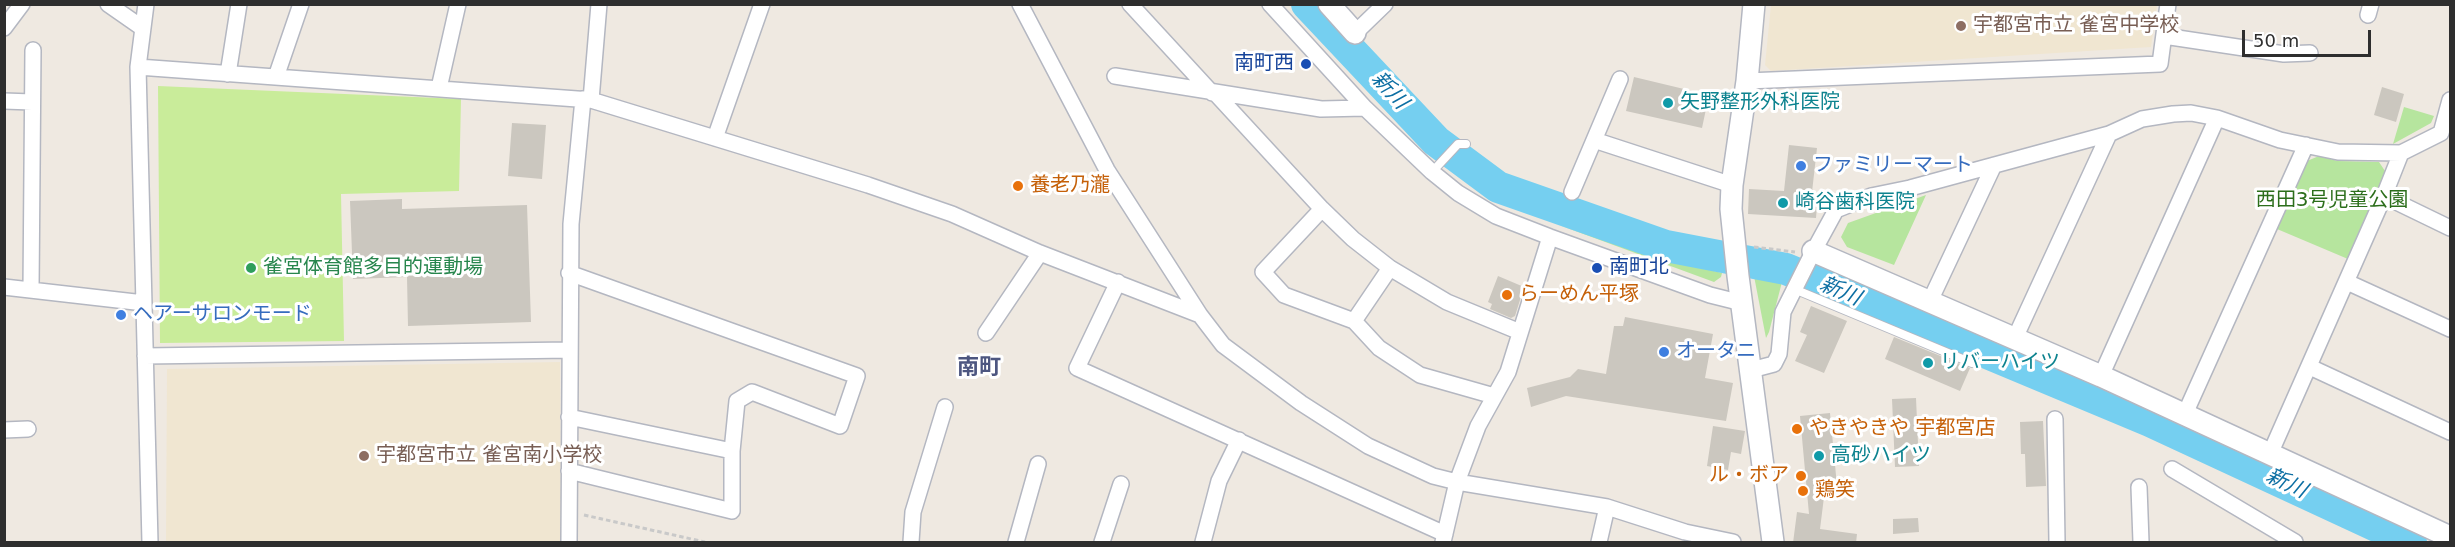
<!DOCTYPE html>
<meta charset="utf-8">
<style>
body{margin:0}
#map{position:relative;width:2455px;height:547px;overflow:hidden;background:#efe9e1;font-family:"DejaVu Sans",sans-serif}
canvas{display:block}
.frame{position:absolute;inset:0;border:6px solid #2e2e2e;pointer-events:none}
.scale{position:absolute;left:2242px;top:30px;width:129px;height:27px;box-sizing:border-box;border:3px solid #2e2e2e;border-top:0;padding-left:8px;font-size:18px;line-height:21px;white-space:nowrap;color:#2e2e2e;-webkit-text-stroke:4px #fff;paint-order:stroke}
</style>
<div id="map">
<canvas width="2455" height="547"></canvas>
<div class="frame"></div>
<div class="scale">50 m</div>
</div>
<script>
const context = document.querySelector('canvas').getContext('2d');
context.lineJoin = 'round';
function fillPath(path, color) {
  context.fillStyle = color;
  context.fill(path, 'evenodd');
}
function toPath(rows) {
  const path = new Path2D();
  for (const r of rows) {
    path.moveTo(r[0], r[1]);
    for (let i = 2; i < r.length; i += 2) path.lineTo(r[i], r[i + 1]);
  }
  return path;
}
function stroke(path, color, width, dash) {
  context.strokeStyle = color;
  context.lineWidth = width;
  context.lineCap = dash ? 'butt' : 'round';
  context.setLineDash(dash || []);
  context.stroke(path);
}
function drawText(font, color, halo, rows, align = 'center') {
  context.font = font + ' "DejaVu Sans","Noto Sans JP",sans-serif';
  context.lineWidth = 6;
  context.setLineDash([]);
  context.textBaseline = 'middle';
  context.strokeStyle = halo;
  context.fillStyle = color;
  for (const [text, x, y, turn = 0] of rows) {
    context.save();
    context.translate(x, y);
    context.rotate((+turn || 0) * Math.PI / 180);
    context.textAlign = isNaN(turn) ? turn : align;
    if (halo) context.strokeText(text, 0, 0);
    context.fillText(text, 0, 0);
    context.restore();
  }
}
const education = toPath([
 [1771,5,1771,4,2157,5,2151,47,1771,71,1765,65],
 [560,362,561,542,166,542,167,369]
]);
const green = toPath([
 [2404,107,2434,116,2431,123,2393,144],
 [2319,156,2338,161,2379,162,2387,174,2348,259,2277,229,2307,161],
 [1926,195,1894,265,1847,247,1841,237,1848,223],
 [1559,225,1646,254,1722,273,1721,277,1714,282],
 [1754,276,1782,282,1769,332,1766,338]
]);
const pitch = toPath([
 [158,86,461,99,459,191,341,194,344,341,160,343]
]);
const river = toPath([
 [1307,4,1436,141,1498,187,1666,246,1786,269,2150,421,2411,542]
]);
const building = toPath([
 [1634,77,1709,95,1702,128,1626,111],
 [2382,87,2404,94,2396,122,2374,115],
 [512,123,546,125,542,179,508,176],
 [1789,145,1817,148,1812,192,1818,193,1816,218,1748,214,1749,189,1784,191],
 [402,199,402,209,527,205,531,322,408,326,407,277,353,279,350,201],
 [1498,276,1524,287,1515,316,1511,318,1490,309,1492,304,1488,302],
 [1811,306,1847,321,1824,373,1795,361,1807,335,1800,332],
 [1625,317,1713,334,1705,378,1733,383,1726,421,1566,396,1531,407,1527,388,1570,377,1578,369,1606,374,1614,326,1623,326],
 [1894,337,1970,368,1960,391,1885,359],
 [1916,398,1919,466,1895,467,1892,399],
 [1830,413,1838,496,1824,497,1820,529,1857,534,1856,543,1793,543,1797,512,1809,514,1800,416],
 [2043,421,2046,486,2026,487,2025,454,2021,454,2020,422],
 [1713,426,1745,431,1741,454,1731,452,1728,470,1707,466],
 [1918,518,1919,532,1893,534,1893,519]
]);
const path = toPath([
 [1754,247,1795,252],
 [584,515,705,542]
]);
const lane = toPath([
 [1432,172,1458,144,1466,144],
 [1794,289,1972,363]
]);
const street = toPath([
 [108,4,141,27],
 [146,4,138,67,150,542],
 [1020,4,1107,170,1200,315],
 [1130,4,1212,93],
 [1270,4,1365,108,1432,172,1458,193,1496,216,1550,237,1710,295,1742,303],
 [2368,15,2371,4],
 [4,28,22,4],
 [1355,33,1385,4],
 [2164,36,2284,54,2310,53],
 [138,67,591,100,868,185,952,214,1040,253,1200,315,1223,345,1301,403,1368,446,1433,476,1457,482,1607,507,1685,532,1733,542],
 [228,74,239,4],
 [1115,76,1321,109,1365,108],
 [276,77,301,4],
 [1747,81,2160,64,2168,4],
 [439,88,458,4],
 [1216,94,1322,209,1353,239,1390,268,1447,302,1520,332],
 [591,100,599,4],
 [4,101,32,102],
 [715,138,762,4],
 [1594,140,1732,185],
 [1572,192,1620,79],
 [2384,196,2401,153],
 [1322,209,1263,272,1284,295,1354,321,1390,268],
 [1118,282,1077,368,1445,534],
 [2347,282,2450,329],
 [4,287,144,303],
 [31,290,33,50],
 [1930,301,1994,165],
 [1354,321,1379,348,1420,375,1494,396],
 [986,333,1040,253],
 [2015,338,2109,134],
 [145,356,570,350],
 [2310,367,2450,432],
 [1751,370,1774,364,1779,354,1783,312,1812,254,1836,210,1871,196,1910,188,2109,134,2142,119,2173,114,2191,113,2217,118,2280,140,2338,152,2401,153,2441,133,2450,100],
 [2101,376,2217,118],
 [2184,416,2306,145],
 [569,417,732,451],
 [2055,419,2057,542],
 [4,430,28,429],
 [2270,454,2384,196,2450,228],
 [2172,469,2295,542],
 [569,471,732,511,732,451,737,401,752,392,840,426,857,376,569,273],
 [2139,487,2141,542],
 [569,542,571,224,583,99],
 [911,542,913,512,945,407],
 [1016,542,1038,464],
 [1102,542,1121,484],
 [1203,542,1219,481,1239,440],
 [1443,542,1457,482,1478,426,1508,372,1550,237],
 [1599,542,1607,507]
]);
const secondary = toPath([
 [1329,4,1355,33],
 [1754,4,1747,81,1732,185,1731,209,1738,276,1773,542],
 [1813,251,2101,376,2450,537]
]);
const markers = [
 [1961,26,6,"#8d6e63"],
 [1306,64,6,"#1a4fb4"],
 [1668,103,6,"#0f9aa8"],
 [1801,166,6,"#3f7fe0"],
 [1018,186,6,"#e8710a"],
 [1783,203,6,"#0f9aa8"],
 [251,268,6,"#2e9e5b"],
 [1597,268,6,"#1a4fb4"],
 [1507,295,6,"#e8710a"],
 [121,315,6,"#3f7fe0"],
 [1664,352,6,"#3f7fe0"],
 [1928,363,6,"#0f9aa8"],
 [1797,429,6,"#e8710a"],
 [364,456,6,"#8d6e63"],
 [1819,456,6,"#0f9aa8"],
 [1801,476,6,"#e8710a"],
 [1803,491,6,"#e8710a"]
];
const educationNames = [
 ["宇都宮市立 雀宮中学校",1973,26],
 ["宇都宮市立 雀宮南小学校",376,456]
];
const transitNames = [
 ["南町西",1294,64],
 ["南町北",1609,268,"left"]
];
const cultureNames = [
 ["矢野整形外科医院",1680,103],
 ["崎谷歯科医院",1795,203],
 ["リバーハイツ",1940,363],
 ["高砂ハイツ",1831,456]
];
const shopNames = [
 ["ファミリーマート",1813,166],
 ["ヘアーサロンモード",133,315],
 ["オータニ",1676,352]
];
const foodNames = [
 ["養老乃瀧",1030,186],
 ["らーめん平塚",1519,295],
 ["やきやきや 宇都宮店",1809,429],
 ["ル・ボア",1789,476,"right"],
 ["鶏笑",1815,491]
];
const parkNames = [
 ["西田3号児童公園",2332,201]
];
const leisureNames = [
 ["雀宮体育館多目的運動場",263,268]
];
const waterNames = [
 ["新川",1389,91,47],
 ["新川",1840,292,23],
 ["新川",2286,484,25]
];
const quarterNames = [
 ["南町",979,368]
];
fillPath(education, '#f0e6d1');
fillPath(green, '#b6e59e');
fillPath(pitch, '#c9ec9a');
stroke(river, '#75cff0', 32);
fillPath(building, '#cbc7bf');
stroke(lane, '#b4b7c1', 10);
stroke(street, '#b4b7c1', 18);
stroke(secondary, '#b4b7c1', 24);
stroke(path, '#c9c9c9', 3, [4.5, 3]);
stroke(lane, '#fff', 8);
stroke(street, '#fff', 15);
stroke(secondary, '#fff', 21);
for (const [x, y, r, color] of markers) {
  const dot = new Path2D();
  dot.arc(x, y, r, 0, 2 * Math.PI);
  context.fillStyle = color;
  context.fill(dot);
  stroke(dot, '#fff', 2);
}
drawText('20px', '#785e54', '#fff', educationNames, 'left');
drawText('20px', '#164399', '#fff', transitNames, 'right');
drawText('20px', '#0d838f', '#fff', cultureNames, 'left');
drawText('20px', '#366cbe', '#fff', shopNames, 'left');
drawText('20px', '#c56008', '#fff', foodNames, 'left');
drawText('20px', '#2c6e1b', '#fff', parkNames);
drawText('20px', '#27864d', '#fff', leisureNames, 'left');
drawText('italic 21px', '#0d6fa3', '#fff', waterNames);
drawText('bold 22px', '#4d5680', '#fff', quarterNames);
</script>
